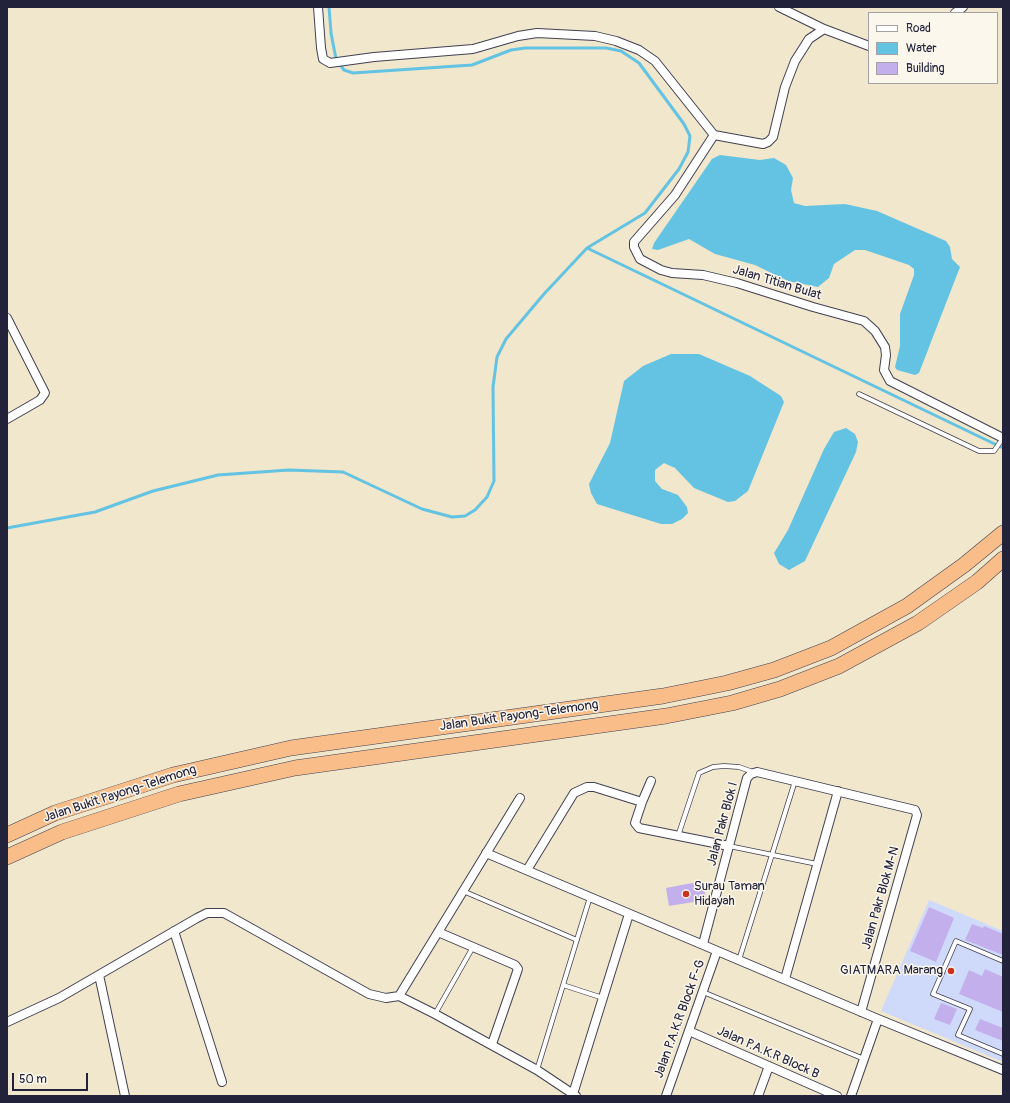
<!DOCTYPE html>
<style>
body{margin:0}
#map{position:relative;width:1010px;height:1103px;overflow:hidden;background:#f0e7cc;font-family:Pangolin,sans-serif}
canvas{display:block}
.frame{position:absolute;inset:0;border:8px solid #22223b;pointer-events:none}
.legend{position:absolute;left:868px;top:12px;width:130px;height:72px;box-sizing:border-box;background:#fbf7ec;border:1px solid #a4a2a5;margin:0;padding:5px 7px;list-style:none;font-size:12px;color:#22223b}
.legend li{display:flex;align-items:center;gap:8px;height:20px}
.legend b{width:20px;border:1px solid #a4a2a5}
.scale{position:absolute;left:12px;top:1073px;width:76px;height:18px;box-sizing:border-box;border:2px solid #22223b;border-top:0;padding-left:5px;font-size:12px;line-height:14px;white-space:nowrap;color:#22223b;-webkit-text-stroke:3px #fbf7ec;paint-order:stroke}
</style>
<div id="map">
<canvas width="1010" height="1103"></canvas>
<div class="frame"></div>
<ul class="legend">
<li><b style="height:5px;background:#fff"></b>Road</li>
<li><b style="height:11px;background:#64c3e2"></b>Water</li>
<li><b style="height:11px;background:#c3afeb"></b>Building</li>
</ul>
<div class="scale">50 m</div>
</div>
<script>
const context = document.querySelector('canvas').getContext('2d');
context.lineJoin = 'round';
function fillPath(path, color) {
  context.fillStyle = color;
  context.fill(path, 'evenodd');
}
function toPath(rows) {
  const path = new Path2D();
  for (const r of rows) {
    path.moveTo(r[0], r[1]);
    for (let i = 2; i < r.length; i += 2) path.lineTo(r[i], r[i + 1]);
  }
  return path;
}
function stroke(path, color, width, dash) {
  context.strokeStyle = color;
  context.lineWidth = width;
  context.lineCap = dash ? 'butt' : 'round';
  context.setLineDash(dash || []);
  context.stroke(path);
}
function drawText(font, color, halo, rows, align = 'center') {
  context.font = font + ' Pangolin,sans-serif';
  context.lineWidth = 3;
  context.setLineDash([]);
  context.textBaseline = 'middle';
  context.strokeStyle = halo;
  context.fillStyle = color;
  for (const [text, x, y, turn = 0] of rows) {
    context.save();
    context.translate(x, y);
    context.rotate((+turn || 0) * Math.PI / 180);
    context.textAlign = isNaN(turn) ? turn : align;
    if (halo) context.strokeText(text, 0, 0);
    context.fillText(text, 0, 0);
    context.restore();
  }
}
const built = toPath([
 [929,900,1003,931,1003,1062,881,1011]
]);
const water = toPath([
 [720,155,760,160,774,158,786,165,793,178,791,190,794,203,805,206,845,204,877,211,946,241,950,247,952,259,960,267,919,373,915,375,897,370,895,367,900,346,900,314,914,275,914,269,909,265,865,250,855,250,834,264,829,278,818,287,788,281,755,265,715,254,689,239,658,250,652,249,654,243,712,159],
 [671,354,699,354,750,376,781,396,784,402,748,491,735,501,728,502,694,488,675,468,664,463,655,470,655,481,662,489,678,495,687,507,688,513,682,519,672,524,661,524,597,504,591,493,589,484,610,443,624,381,643,366],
 [846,428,855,434,858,442,856,452,805,561,789,570,779,564,774,553,788,530,824,449,834,432]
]);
const stream = toPath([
 [587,248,1003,448],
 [7,528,95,512,153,491,218,475,289,470,343,472,422,509,452,517,465,516,475,510,487,497,494,481,493,387,497,357,506,339,544,294,587,248,645,213,679,169,688,152,690,136,684,124,639,63,621,51,606,48,525,48,511,50,472,65,353,73,344,70,336,59,331,33,329,7]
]);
const building = toPath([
 [703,881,706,900,669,906,666,888],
 [929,907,954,918,936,962,910,951],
 [972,924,983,928,984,926,1003,934,1003,955,965,940],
 [985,969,1003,977,1003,1012,959,994,969,970,982,976],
 [941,1003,957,1009,950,1025,934,1019],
 [980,1019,1003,1028,1003,1041,975,1030]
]);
const lane = toPath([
 [859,394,979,451,994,451,1003,438],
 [678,836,699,773,713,767,724,766,739,767,753,772],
 [729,846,817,864],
 [463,891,577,940],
 [739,960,795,781],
 [1003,961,956,941,933,994,970,1009,958,1035,1003,1054],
 [563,985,603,998],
 [703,992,864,1059],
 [435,1014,473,947],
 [537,1070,590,897]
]);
const street = toPath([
 [318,7,321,48,323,59,330,63,374,57,473,49,518,36,537,33,595,36,616,41,639,50,655,61,714,135,763,144,768,142,773,137,785,87,795,61,809,39,824,29,869,46],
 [779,7,824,29],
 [955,13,963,7],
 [714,135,675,195,634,242,634,247,640,259,661,270,672,273,703,275,737,283,813,307,864,321,875,331,885,347,886,355,884,370,890,381,1003,438],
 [7,318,45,393,40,400,7,419],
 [642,802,651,781],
 [486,853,878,1019,1003,1070],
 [527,870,574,793,587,787,594,787,642,802,635,823,639,828,729,846],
 [174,931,222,1082],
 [438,932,515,965,518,969,492,1044],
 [703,944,747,778,751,774,757,772,915,810,917,815,861,1012],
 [99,975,125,1096],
 [785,979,838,791],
 [399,996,520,798],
 [7,1022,59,998,197,918,207,913,224,913,369,994,386,998,399,996,435,1014,537,1070,576,1096],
 [689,1031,837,1096],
 [573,1094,629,914],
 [666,1096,717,951],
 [758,1096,769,1066],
 [851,1096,878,1019]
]);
const highway = toPath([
 [7,835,55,813,173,775,291,748,663,696,727,683,774,670,831,648,907,606,964,565,1003,533],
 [7,857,62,832,179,794,295,768,666,716,732,703,780,689,839,666,918,623,977,582,1003,559]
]);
const markers = [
 [686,894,4,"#c8321e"],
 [951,971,4,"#c8321e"]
];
const streetNames = [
 ["Jalan Titian Bulat",777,283,17],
 ["Jalan Bukit Payong-Telemong",519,716,-8],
 ["Jalan Bukit Payong-Telemong",120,794,-18],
 ["Jalan Pakr Blok I",723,824,-75],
 ["Jalan Pakr Blok M-N",881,898,-74],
 ["Jalan P.A.K.R Block F-G",680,1019,-70],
 ["Jalan P.A.K.R Block B",768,1053,24]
];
const poiNames = [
 ["Surau Taman",694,887],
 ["Hidayah",694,902],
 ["GIATMARA Marang",943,971,"right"]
];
fillPath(built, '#cfdafa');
fillPath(water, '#64c3e2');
stroke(stream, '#64c3e2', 3);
fillPath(building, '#c3afeb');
stroke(lane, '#414051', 5.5);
stroke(street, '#414051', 10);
stroke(highway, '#414051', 16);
stroke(lane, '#fff', 4);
stroke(street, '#fff', 8);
stroke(highway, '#f8bd89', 15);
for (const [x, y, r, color] of markers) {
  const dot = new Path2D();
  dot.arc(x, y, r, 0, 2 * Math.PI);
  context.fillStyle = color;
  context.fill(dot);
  stroke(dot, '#fbf7ec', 1.5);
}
drawText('13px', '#22223b', '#fbf7ec', streetNames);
drawText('13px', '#22223b', '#fbf7ec', poiNames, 'left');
</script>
